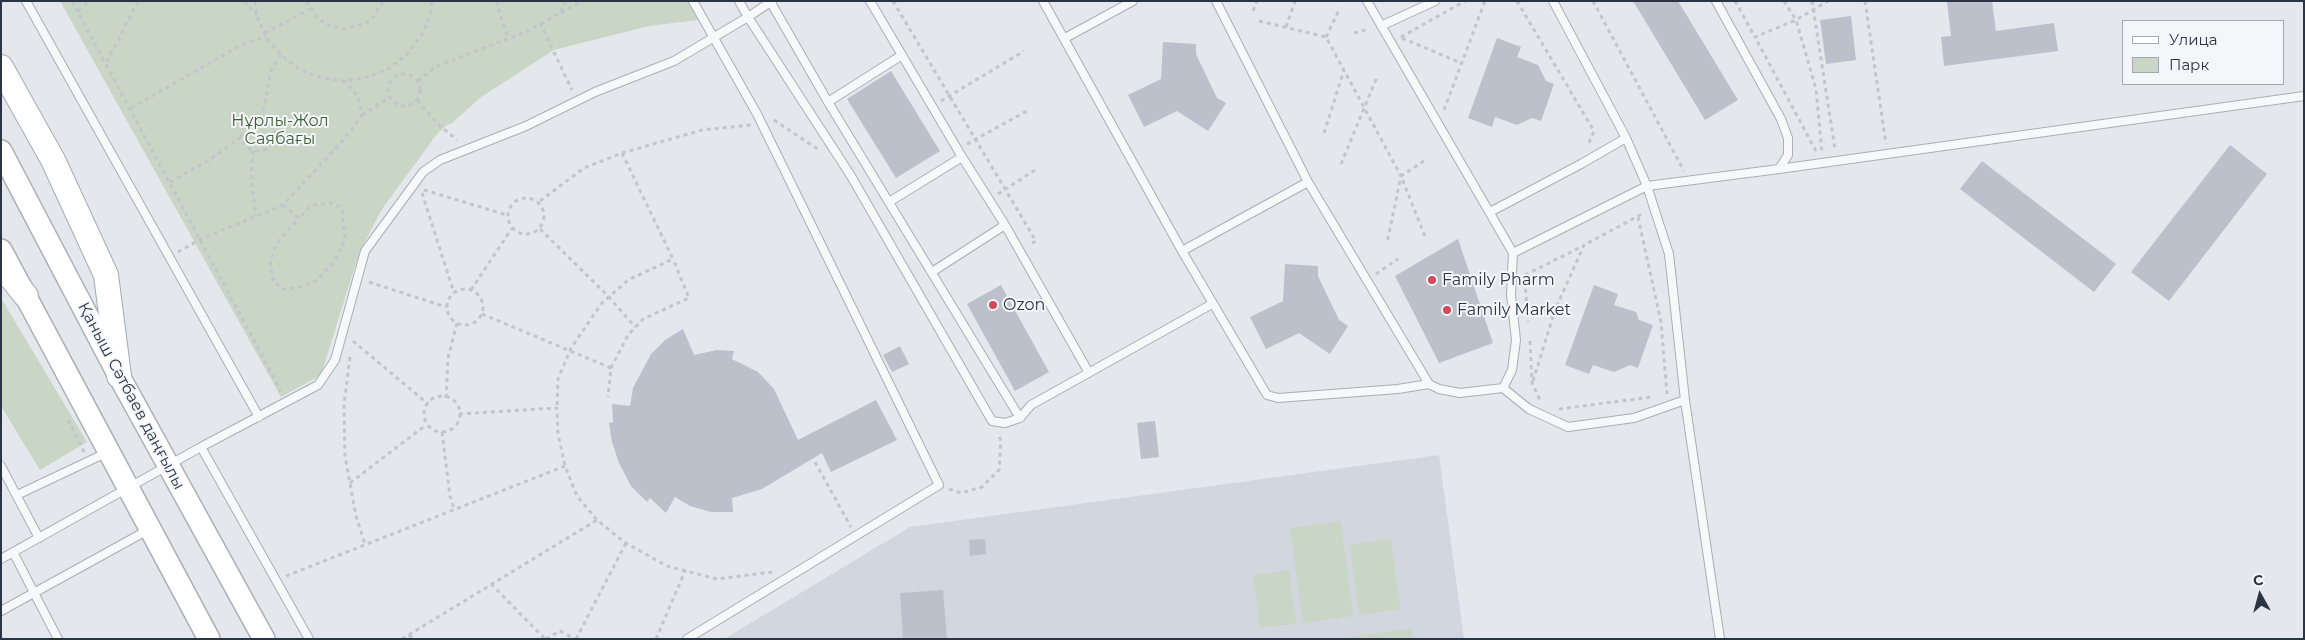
<!DOCTYPE html>
<meta charset="utf-8">
<style>
body{margin:0}
#map{position:relative;width:2305px;height:640px;overflow:hidden;background:#e4e7ec;font-family:Montserrat,sans-serif}
canvas{display:block}
.frame{position:absolute;inset:0;border:2px solid #2b3445;pointer-events:none}
.legend{position:absolute;left:2122px;top:20px;width:162px;height:65px;box-sizing:border-box;background:#f4f6f9;border:1px solid #a4a8b1;margin:0;padding:6px 9px;list-style:none;font-size:15px;color:#2b3445}
.legend li{display:flex;align-items:center;gap:10px;height:25px}
.legend b{width:25px;border:1px solid #a4a8b1}
.north{position:absolute;left:2235px;top:570px;width:50px;height:50px;-webkit-text-stroke:4px #f4f6f9;paint-order:stroke;rotate:353deg;font-size:14px;font-weight:700;line-height:20px;text-align:center;color:#2b3445}
.north::after{content:'';display:block;margin:auto;width:18px;height:22px;background:#2b3445;clip-path:polygon(50% 0,100% 100%,50% 72%,0 100%)}
</style>
<div id="map">
<canvas width="2305" height="640"></canvas>
<div class="frame"></div>
<ul class="legend">
<li><b style="height:6px;background:#fff"></b>Улица</li>
<li><b style="height:14px;background:#c9d6c5"></b>Парк</li>
</ul>
<div class="north">С</div>
</div>
<script>
const context = document.querySelector('canvas').getContext('2d');
context.lineJoin = 'round';
function fillPath(path, color) {
  context.fillStyle = color;
  context.fill(path, 'evenodd');
}
function toPath(rows) {
  const path = new Path2D();
  for (const r of rows) {
    if (r.length === 3) {
      path.moveTo(r[0] + r[2], r[1]);
      path.arc(r[0], r[1], r[2], 0, 2 * Math.PI);
      continue;
    }
    path.moveTo(r[0], r[1]);
    for (let i = 2; i < r.length; i += 2) path.lineTo(r[i], r[i + 1]);
  }
  return path;
}
function stroke(path, color, width, dash) {
  context.strokeStyle = color;
  context.lineWidth = width;
  context.lineCap = dash ? 'butt' : 'round';
  context.setLineDash(dash || []);
  context.stroke(path);
}
function drawText(font, color, halo, rows, align = 'center') {
  context.font = font + ' Montserrat,sans-serif';
  context.lineWidth = 4;
  context.setLineDash([]);
  context.textBaseline = 'middle';
  context.strokeStyle = halo;
  context.fillStyle = color;
  for (const [text, x, y, turn = 0] of rows) {
    context.save();
    context.translate(x, y);
    context.rotate((+turn || 0) * Math.PI / 180);
    context.textAlign = isNaN(turn) ? turn : align;
    if (halo) context.strokeText(text, 0, 0);
    context.fillText(text, 0, 0);
    context.restore();
  }
}
const built = toPath([
 [1439,455,1464,639,724,639,910,527]
]);
const green = toPath([
 [60,1,688,1,698,20,649,26,554,50,481,97,451,124,448,124,437,134,382,209,359,253,321,375,281,397],
 [1,298,87,442,40,470,1,406],
 [1341,521,1353,616,1303,623,1290,528],
 [1391,539,1400,609,1359,615,1350,545],
 [1289,570,1296,624,1260,628,1253,575],
 [1412,628,1413,639,1337,639]
]);
const building = toPath([
 [1633,1,1678,1,1738,100,1705,120],
 [1947,1,1992,1,1996,31,2054,23,2058,51,1944,66,1941,37,1951,36],
 [1851,16,1856,60,1826,64,1820,20],
 [1497,38,1521,47,1517,57,1538,65,1546,81,1554,84,1541,121,1532,118,1517,125,1495,117,1492,127,1468,118],
 [1163,42,1196,44,1196,54,1217,98,1226,103,1208,131,1177,111,1144,127,1128,95,1161,79],
 [891,71,940,151,896,178,847,99],
 [2230,145,2267,174,2169,301,2131,272],
 [1982,161,2116,264,2094,292,1960,189],
 [1458,239,1493,343,1439,363,1395,276],
 [1285,264,1318,266,1318,276,1339,320,1348,326,1330,354,1299,333,1266,349,1250,317,1283,301],
 [1001,285,1049,372,1015,391,967,304],
 [1594,285,1618,294,1614,305,1636,312,1639,320,1653,325,1638,368,1630,365,1614,372,1593,365,1589,374,1565,365],
 [683,329,694,355,717,350,734,351,732,359,758,372,774,389,798,440,876,400,897,440,831,472,822,453,762,489,732,498,733,512,711,512,690,506,675,497,666,513,650,498,647,502,631,486,619,463,612,442,609,423,613,422,612,404,630,406,633,388,651,354,665,340],
 [900,346,909,364,892,372,883,355],
 [1155,421,1159,457,1141,459,1137,423],
 [985,539,986,554,970,556,969,540],
 [943,590,947,639,903,639,900,593]
]);
const path = toPath([
 [72,1,281,391],
 [244,1,257,15],
 [255,1,257,16,266,37,281,55,300,70,322,78,345,81,368,77,390,68,408,53,422,34,431,13,432,1],
 [306,1,317,17,325,24,345,29,366,23,374,16,383,1],
 [496,1,508,38],
 [893,1,1036,241,1029,245],
 [1517,1,1594,131,1588,145],
 [1593,1,1684,171],
 [1735,1,1755,37],
 [1784,1,1796,20,1816,89,1822,152],
 [1812,1,1835,149],
 [1865,1,1886,144],
 [78,11,90,1],
 [1253,11,1257,1],
 [561,13,583,1],
 [1259,21,1326,37,1401,176,1387,243],
 [540,23,572,90],
 [1286,27,1295,1],
 [265,33,310,9],
 [1354,33,1369,29],
 [1326,37,1340,8],
 [1401,37,1465,1],
 [1402,38,1461,63],
 [107,62,138,1],
 [404,90,16],
 [418,81,437,66,528,31,560,13,566,1],
 [417,100,438,124,457,140],
 [941,101,1024,51],
 [131,108,245,43,266,37],
 [1444,110,1485,1],
 [362,115,389,98],
 [258,135,16],
 [262,119,271,70,281,55],
 [774,120,819,150],
 [1324,133,1344,70],
 [967,144,1027,111],
 [253,151,251,176,256,216],
 [1816,151,1755,37,1796,20,1828,1],
 [622,153,702,130,751,125],
 [1424,161,1401,176,1426,239],
 [1341,164,1377,77],
 [170,182,211,159,241,137],
 [424,190,507,215],
 [422,193,454,293],
 [998,194,1035,170],
 [526,216,18],
 [540,201,584,168,622,153,673,259,628,280,602,303,571,348,558,379,557,408],
 [283,205,299,218,312,205,331,203,342,208,345,240,335,260,317,280,298,288,283,289,273,281,270,261,279,240,299,218],
 [1638,217,1661,322,1667,394],
 [540,229,609,297,635,327],
 [178,252,201,239,283,205,345,138,362,115,358,97,345,81],
 [1376,274,1398,259],
 [1525,275,1583,246],
 [1525,281,1528,322],
 [369,282,446,307],
 [465,307,18],
 [471,290,512,228],
 [1527,309,1555,310,1584,245,1644,213],
 [482,314,611,368,608,397],
 [353,341,428,404],
 [1530,341,1532,383,1540,400],
 [350,357,344,405,345,456,356,516,365,544],
 [611,368,628,335,643,319,689,298,673,259],
 [1533,381,1555,310],
 [442,414,18],
 [446,398,448,358,457,323],
 [1559,409,1652,397],
 [459,414,557,408,558,434,565,466,577,496,597,520,624,542,667,566,717,579,772,572],
 [68,420,84,452],
 [442,432,450,496,454,509],
 [815,462,851,527],
 [350,483,426,425],
 [949,489,961,493,982,487,999,470,1001,441,998,433],
 [286,576,565,466],
 [491,584,545,639],
 [409,635,413,639],
 [402,639,597,520],
 [546,639,560,631,575,639],
 [576,639,626,543],
 [656,639,685,571]
]);
const service = toPath([
 [26,1,259,417],
 [770,1,828,102,1020,418,1031,405,1212,304],
 [772,1,748,17,851,176,992,421,1005,423,1020,418],
 [870,1,962,157,1005,225,1089,373],
 [1043,1,1182,251,1267,395,1278,398,1398,389,1429,384,1308,182,1216,1],
 [1367,1,1513,253,1511,295,1516,340,1512,370,1503,388,1460,393,1439,389,1429,384],
 [1381,26,1435,1],
 [1065,38,1133,1],
 [828,102,902,55],
 [1626,138,1647,186,1669,254,1685,400,1720,639],
 [1779,169,2304,96],
 [889,202,962,157],
 [1490,212,1581,164,1626,138,1553,1],
 [1182,251,1308,182],
 [1513,253,1647,186,1779,169,1788,155,1788,138,1781,119,1716,1],
 [932,272,1005,225],
 [1503,388,1529,409,1568,427,1634,418,1685,400],
 [201,447,318,385,335,360,365,251,423,172,440,160,526,126,595,92,674,61,748,17,739,1],
 [1,466,39,538],
 [17,495,108,452],
 [13,552,58,639],
 [1,559,201,447,309,639],
 [1,611,148,530],
 [687,639,939,485,757,114,693,1]
]);
const secondary = toPath([
 [1,151,119,376,264,639],
 [1,250,209,639]
]);
const primary = toPath([
 [1,67,53,160,106,275,119,376],
 [1,265,26,296]
]);
const markers = [
 [1432,280,5,"#d1495b"],
 [993,305,5,"#d1495b"],
 [1447,310,5,"#d1495b"]
];
const parkNames = [
 ["Нұрлы-Жол",280,121],
 ["Саябағы",280,139]
];
const poiNames = [
 ["Family Pharm",1442,280],
 ["Ozon",1003,305],
 ["Family Market",1457,310]
];
const streetNames = [
 ["Қаныш Сәтбаев даңғылы",131,396,62]
];
fillPath(built, '#d2d6de');
fillPath(green, '#c9d6c5');
fillPath(building, '#bbc0ca');
stroke(service, '#a9aeb7', 10);
stroke(secondary, '#a9aeb7', 24);
stroke(primary, '#a3abb8', 26);
stroke(path, '#c2c5cb', 3, [4, 4]);
stroke(service, '#f7f8fa', 8);
stroke(secondary, '#fff', 21);
stroke(primary, '#fff', 24);
for (const [x, y, r, color] of markers) {
  const dot = new Path2D();
  dot.arc(x, y, r, 0, 2 * Math.PI);
  context.fillStyle = color;
  context.fill(dot);
  stroke(dot, '#f4f6f9', 2);
}
drawText('16px', '#3f6138', '#f4f6f9', parkNames);
drawText('16px', '#2b3445', '#f4f6f9', poiNames, 'left');
drawText('16px', '#2b3445', '#f4f6f9', streetNames);
</script>
